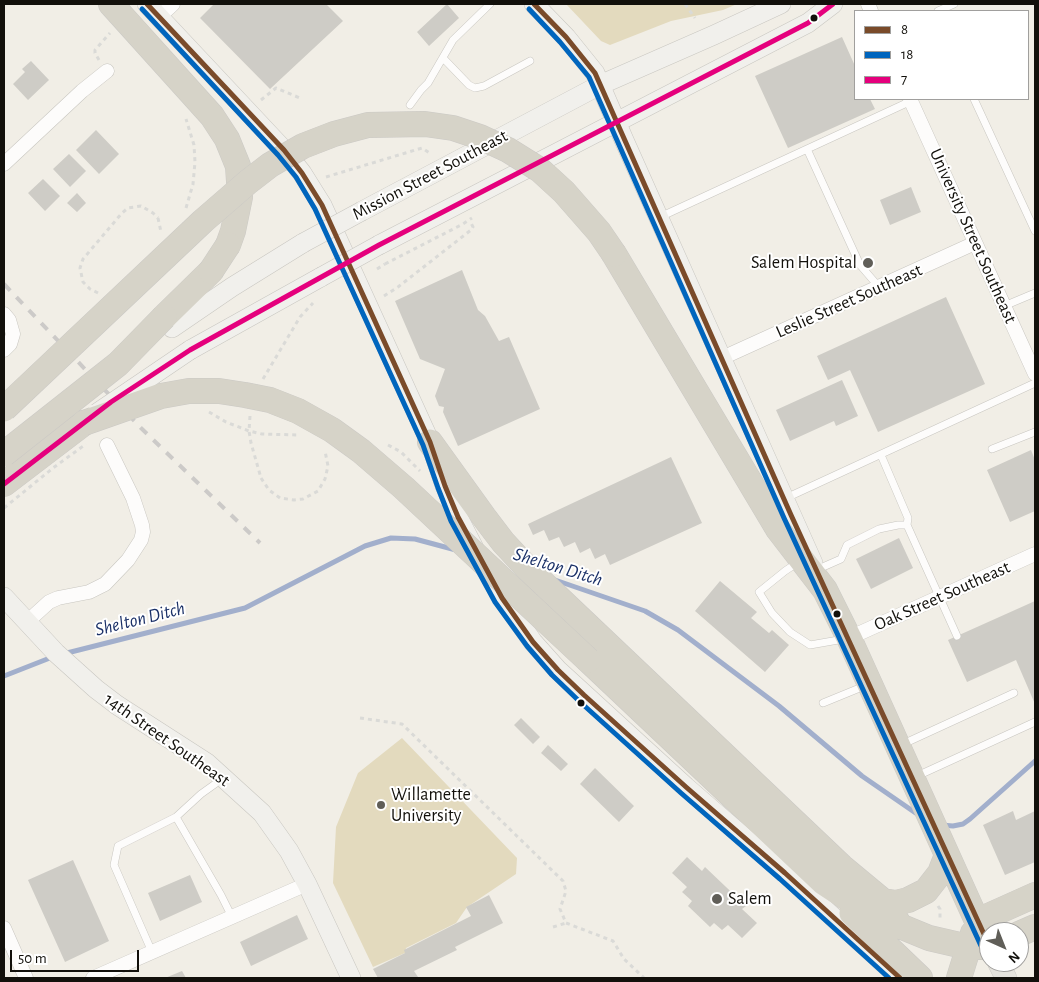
<!DOCTYPE html>
<style>
body{margin:0}
#map{position:relative;width:1039px;height:982px;overflow:hidden;background:#f1eee6;font-family:"Alegreya Sans",sans-serif}
canvas{display:block}
.frame{position:absolute;inset:0;border:5px solid #12100b;pointer-events:none}
.legend{position:absolute;left:854px;top:10px;width:175px;height:90px;box-sizing:border-box;background:#fff;border:1px solid #a09f9d;margin:0;padding:6px 9px;list-style:none;font-size:15px;color:#12100b}
.legend li{display:flex;align-items:center;gap:10px;height:25px}
.legend b{width:25px;border:1px solid #a09f9d}
.north{position:absolute;left:979px;top:922px;width:50px;height:50px;box-sizing:border-box;background:#fff;border:1px solid #a09f9d;border-radius:50%;rotate:136deg;font-size:14px;font-weight:700;line-height:20px;text-align:center;color:#12100b}
.north::after{content:'';display:block;margin:auto;width:18px;height:22px;background:#605e58;clip-path:polygon(50% 0,100% 100%,50% 72%,0 100%)}
.scale{position:absolute;left:10px;top:950px;width:129px;height:22px;box-sizing:border-box;border:2px solid #12100b;border-top:0;padding-left:6px;font-size:15px;line-height:18px;white-space:nowrap;color:#12100b;-webkit-text-stroke:4px #fff;paint-order:stroke}
</style>
<div id="map">
<canvas width="1039" height="982"></canvas>
<div class="frame"></div>
<ul class="legend">
<li><b style="height:6px;background:#7a4b2a"></b>8</li>
<li><b style="height:6px;background:#0065bd"></b>18</li>
<li><b style="height:6px;background:#e5007d"></b>7</li>
</ul>
<div class="north">N</div>
<div class="scale">50 m</div>
</div>
<script>
const context = document.querySelector('canvas').getContext('2d');
context.lineJoin = 'round';
function fillPath(path, color) {
  context.fillStyle = color;
  context.fill(path, 'evenodd');
}
function toPath(rows) {
  const path = new Path2D();
  for (const r of rows) {
    path.moveTo(r[0], r[1]);
    for (let i = 2; i < r.length; i += 2) path.lineTo(r[i], r[i + 1]);
  }
  return path;
}
function stroke(path, color, width, dash) {
  context.strokeStyle = color;
  context.lineWidth = width;
  context.lineCap = dash ? 'butt' : 'round';
  context.setLineDash(dash || []);
  context.stroke(path);
}
function drawText(font, color, halo, rows, align = 'center') {
  context.font = font + ' "Alegreya Sans",sans-serif';
  context.lineWidth = 4;
  context.setLineDash([]);
  context.textBaseline = 'middle';
  context.strokeStyle = halo;
  context.fillStyle = color;
  for (const [text, x, y, turn = 0] of rows) {
    context.save();
    context.translate(x, y);
    context.rotate((+turn || 0) * Math.PI / 180);
    context.textAlign = isNaN(turn) ? turn : align;
    if (halo) context.strokeText(text, 0, 0);
    context.fillText(text, 0, 0);
    context.restore();
  }
}
const green = toPath([
 [566,4,737,4,723,10,671,21,610,45,601,41],
 [402,738,517,858,516,874,467,907,456,923,406,948,405,953,373,967,333,883,336,827,358,773]
]);
const stream = toPath([
 [555,580,645,611,678,630,779,706,862,776,920,816],
 [63,654,245,608,365,546,391,538,415,539,456,550],
 [4,676,55,656],
 [941,825,953,826,963,824,970,819,1035,761]
]);
const building = toPath([
 [214,4,326,4,343,21,270,89,200,18],
 [447,4,459,18,429,46,417,32],
 [842,37,855,66,855,99,870,99,875,109,788,148,755,76],
 [31,61,49,80,28,100,13,84,25,72,22,69],
 [96,130,119,154,99,174,76,150],
 [69,154,86,171,70,187,53,169],
 [43,179,60,196,45,211,28,193],
 [911,187,921,212,890,225,880,200],
 [77,193,86,203,77,212,67,203],
 [462,270,478,310,485,316,499,341,509,337,540,409,458,446,443,412,444,407,439,406,435,396,445,369,420,359,395,301],
 [946,297,985,384,878,432,850,370,828,380,817,356],
 [842,380,858,416,836,426,834,421,790,441,776,410],
 [1031,450,1035,460,1035,511,1010,522,987,470],
 [671,457,702,523,610,565,605,554,595,559,590,548,580,553,575,542,564,547,559,537,549,541,544,530,533,535,528,524],
 [899,538,913,568,871,589,856,559],
 [720,581,757,612,751,618,769,633,772,630,789,645,765,672,695,611],
 [1035,601,1035,704,1016,660,967,682,948,640],
 [521,718,540,737,533,744,514,725],
 [548,745,568,764,561,771,541,753],
 [595,768,634,806,619,822,580,784],
 [1013,811,1016,820,1035,811,1035,862,1005,875,983,825],
 [687,857,702,871,705,867,746,906,742,909,757,923,742,938,728,925,722,930,714,923,710,927,688,906,692,901,682,892,687,887,672,873],
 [73,860,109,941,65,962,28,880],
 [190,875,202,902,160,921,148,893],
 [489,895,503,923,455,947,457,950,414,971,418,977,416,978,378,978,373,969,405,953,404,950,471,916,466,907],
 [297,915,308,939,251,966,240,942],
 [182,971,186,978,165,978]
]);
const path = toPath([
 [685,4,695,18],
 [99,60,95,53,95,50,110,33],
 [261,100,276,88,300,98],
 [326,177,422,148,431,154],
 [186,208,193,184,195,162,194,145,186,119],
 [385,264,463,224,472,218],
 [98,293,90,289,83,282,80,268,83,259,122,213,128,208,141,206,153,213,158,218],
 [384,296,398,287,471,230,473,227,470,221],
 [263,379,300,317,313,303],
 [209,412,226,422,249,431,262,434,298,435],
 [250,416,249,431,251,443,261,478],
 [388,445,401,452,420,471],
 [360,718,402,724,563,881,566,891,560,909,566,923,613,941,624,959,644,978],
 [938,906,940,909,940,919],
 [553,927,566,923]
]);
const lane = toPath([
 [938,11,954,4],
 [443,58,469,85,475,88,484,86,530,61],
 [974,99,1035,231],
 [410,105,421,90,428,83,453,40,490,4],
 [807,149,860,265,879,287],
 [660,217,911,101],
 [1004,306,1035,293],
 [992,449,1035,432],
 [881,455,908,518,907,525],
 [786,498,1035,383],
 [797,563,785,571,759,592,772,613,790,632,810,645,844,639],
 [816,570,841,559,847,545,879,529,898,525,907,525,957,636],
 [823,703,867,685],
 [903,744,1014,693],
 [917,776,1035,722],
 [222,779,201,794,176,817,221,895,232,917],
 [152,952,114,865,118,846,176,817]
]);
const street = toPath([
 [868,4,871,11],
 [159,17,173,4],
 [910,99,1035,374],
 [4,164,82,91,107,71],
 [4,314,9,320,13,334,10,344,4,350],
 [722,358,975,243],
 [27,622,49,602,58,598,89,592,105,584,128,560,141,540,143,532,142,525,133,498,107,445],
 [849,638,1035,554],
 [4,928,26,978],
 [93,978,307,884]
]);
const secondary = toPath([
 [147,4,284,150,302,173,322,205,430,442,445,486,458,517,474,548],
 [534,4,566,37,595,73,624,140,813,563],
 [362,211,600,85,714,35,781,4],
 [379,245,808,23,833,4],
 [172,328,232,287,303,243],
 [190,350,321,277],
 [489,574,502,598,533,642,558,670,686,787,785,873,900,978],
 [4,597,56,653,96,689,117,705,207,763,262,813,289,851,307,884,351,978]
]);
const primary = toPath([
 [998,962,1006,978]
]);
const highway = toPath([
 [111,4,212,116,227,139,238,166,240,197,233,231,228,245],
 [614,254,778,529,825,590,849,638,977,921],
 [164,317,211,271],
 [430,442,484,517,503,542,528,569,842,867,883,901,901,927],
 [4,484,84,423],
 [588,660,823,882,873,915,929,938,968,947,989,947],
 [883,901,896,903,908,900,926,891,940,873,947,855],
 [852,913,920,978],
 [977,921,1035,895],
 [1019,934,1035,927],
 [959,978,973,933]
]);
const rail = toPath([
 [4,284,141,428,260,543]
]);
const pathBridge = toPath([
 [158,218,161,232],
 [377,269,385,264],
 [261,478,269,490,280,498,294,500,303,499,318,491,325,479,328,466,325,451],
 [4,508,53,468,86,444]
]);
const secondaryBridge = toPath([
 [303,243,362,211],
 [321,277,379,245],
 [97,413,190,350]
]);
const highwayBridge = toPath([
 [211,271,228,245],
 [4,409,203,221,248,182,270,165,303,146,334,134,368,125,425,124,453,128,480,137,508,150,540,170,564,192,599,232,614,254],
 [84,423,161,396,189,391,219,391,245,395,270,400,298,411,332,430,361,451,404,488,588,660],
 [4,454,118,364,164,317]
]);
const bus1 = toPath([
 [147,4,284,150,302,173,322,205,430,442,445,486,458,517,502,598,533,642,558,670,584,695,686,787,785,873,900,978],
 [534,4,566,37,595,73,791,515,989,945]
]);
const bus2 = toPath([
 [142,9,278,155,296,177,315,209,423,445,438,488,451,521,495,602,527,646,552,675,579,701,681,793,780,879,889,978],
 [529,9,560,42,589,77,784,518,982,948]
]);
const bus3 = toPath([
 [4,484,111,402,190,350,379,245,808,23,833,4]
]);
const markers = [
 [814,18,4.5,"#12100b"],
 [868,263,6,"#605e58"],
 [837,614,4.5,"#12100b"],
 [581,703,4.5,"#12100b"],
 [381,805,5,"#605e58"],
 [717,899,6,"#605e58"]
];
const streetNames = [
 ["Mission Street Southeast",430,175,-28],
 ["University Street Southeast",973,236,66],
 ["Leslie Street Southeast",849,301,-24],
 ["Oak Street Southeast",942,596,-24],
 ["14th Street Southeast",167,740,35]
];
const poiNames = [
 ["Salem Hospital",857,263,"right"],
 ["Willamette",391,795],
 ["University",391,816],
 ["Salem",728,899]
];
const waterNames = [
 ["Shelton Ditch",558,567,17],
 ["Shelton Ditch",140,619,-14]
];
fillPath(green, '#e3dabe');
stroke(stream, '#a2afcc', 5);
fillPath(building, '#ceccc6');
stroke(lane, '#c8c6c0', 8);
stroke(street, '#c8c6c0', 15);
stroke(secondary, '#c8c6c0', 20);
stroke(primary, '#cbc9c5', 22);
stroke(highway, '#cbc9c5', 26);
stroke(path, '#dadad7', 3, [4, 4]);
stroke(lane, '#fdfcfb', 7);
stroke(street, '#fdfcfb', 14);
stroke(secondary, '#f1f0ec', 19);
stroke(primary, '#e5e3dd', 21);
stroke(highway, '#d6d3c8', 25);
stroke(rail, '#cccac8', 4, [9, 9]);
stroke(secondaryBridge, '#c8c6c0', 20, []);
stroke(highwayBridge, '#cbc9c5', 26, []);
stroke(pathBridge, '#dadad7', 3, [4, 4]);
stroke(secondaryBridge, '#f1f0ec', 19);
stroke(highwayBridge, '#d6d3c8', 25);
stroke(bus1, '#7a4b2a', 5);
stroke(bus2, '#0065bd', 5);
stroke(bus3, '#e5007d', 5);
for (const [x, y, r, color] of markers) {
  const dot = new Path2D();
  dot.arc(x, y, r, 0, 2 * Math.PI);
  context.fillStyle = color;
  context.fill(dot);
  stroke(dot, '#fff', 2);
}
drawText('18px', '#12100b', '#fff', streetNames);
drawText('18px', '#12100b', '#fff', poiNames, 'left');
drawText('italic 19px', '#1a3067', '#fff', waterNames);
</script>
